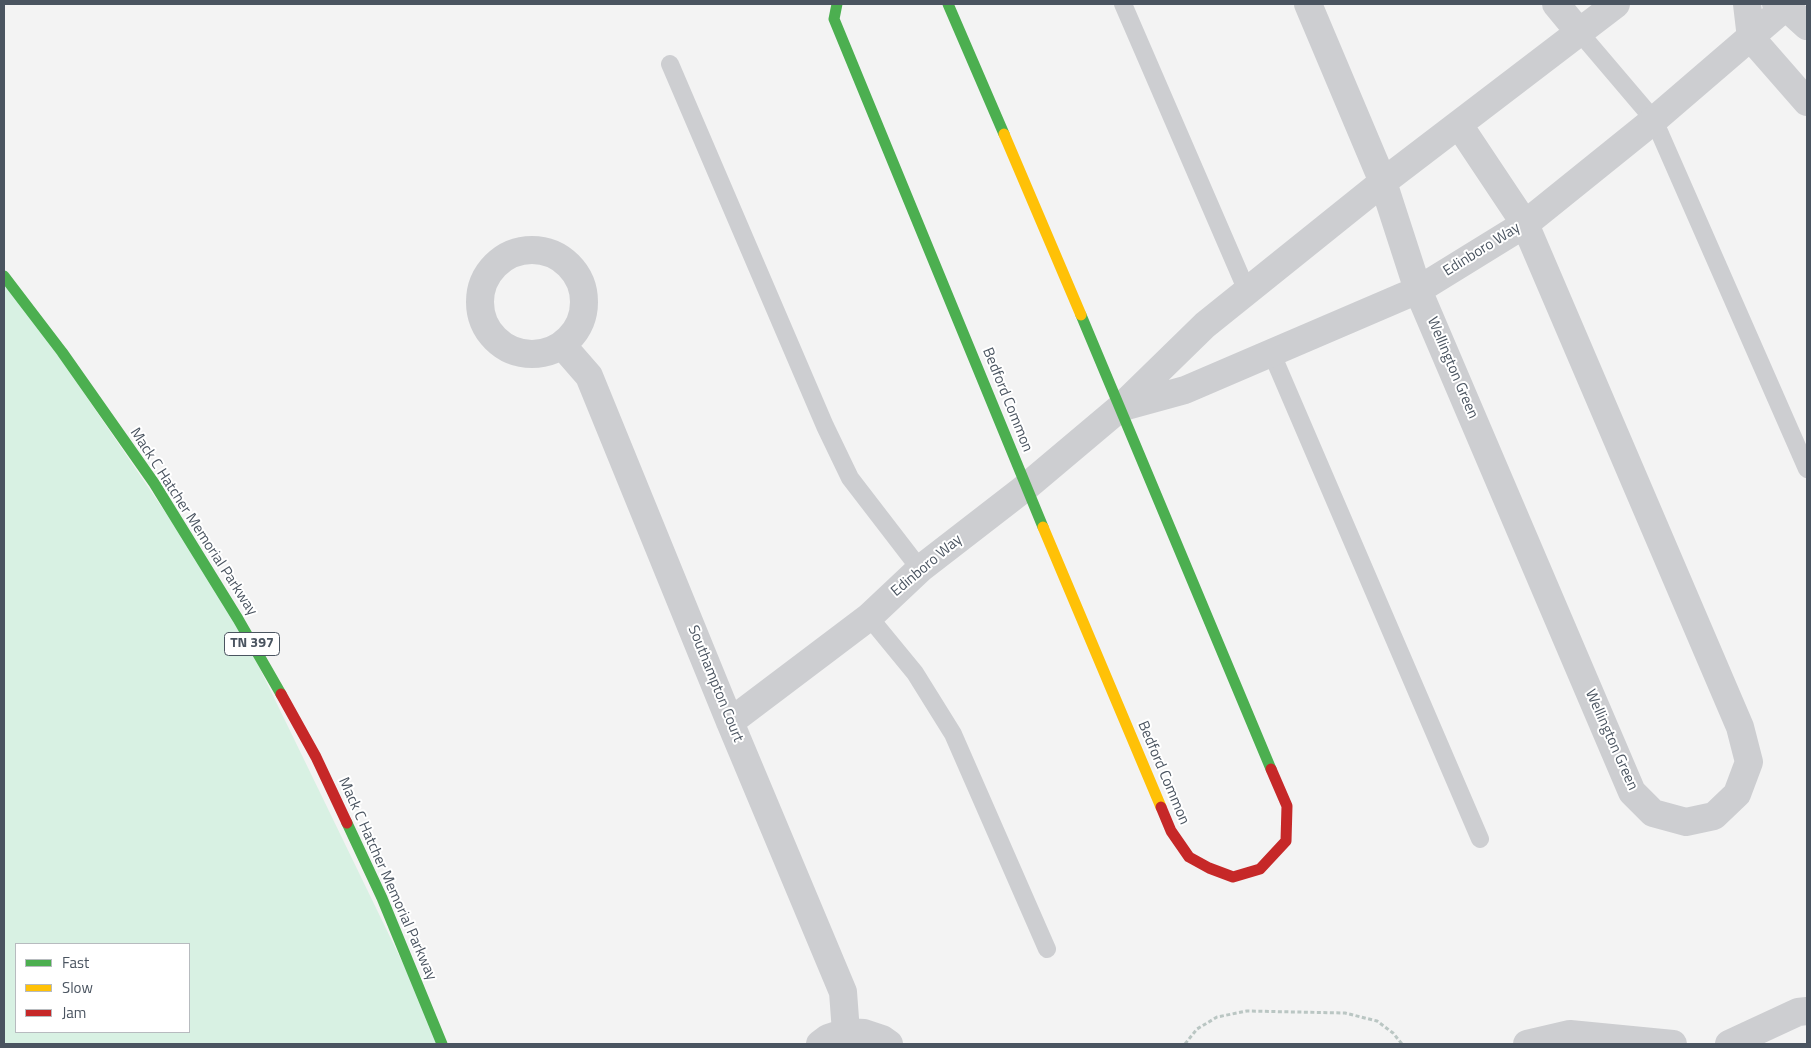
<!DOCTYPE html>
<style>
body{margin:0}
#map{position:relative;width:1811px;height:1048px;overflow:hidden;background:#f3f3f3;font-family:"Titillium Web",sans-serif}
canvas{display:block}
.frame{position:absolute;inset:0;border:5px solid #4a5460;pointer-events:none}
.legend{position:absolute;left:15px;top:943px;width:175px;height:90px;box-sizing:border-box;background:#fff;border:1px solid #b7bbbf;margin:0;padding:6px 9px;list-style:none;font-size:15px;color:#4a5460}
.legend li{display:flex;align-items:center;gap:10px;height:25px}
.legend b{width:25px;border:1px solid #b7bbbf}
</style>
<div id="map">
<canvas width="1811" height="1048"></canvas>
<div class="frame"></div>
<ul class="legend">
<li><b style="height:6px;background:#4caf50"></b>Fast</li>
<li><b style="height:6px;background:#ffc107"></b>Slow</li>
<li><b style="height:6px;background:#c62828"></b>Jam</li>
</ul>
</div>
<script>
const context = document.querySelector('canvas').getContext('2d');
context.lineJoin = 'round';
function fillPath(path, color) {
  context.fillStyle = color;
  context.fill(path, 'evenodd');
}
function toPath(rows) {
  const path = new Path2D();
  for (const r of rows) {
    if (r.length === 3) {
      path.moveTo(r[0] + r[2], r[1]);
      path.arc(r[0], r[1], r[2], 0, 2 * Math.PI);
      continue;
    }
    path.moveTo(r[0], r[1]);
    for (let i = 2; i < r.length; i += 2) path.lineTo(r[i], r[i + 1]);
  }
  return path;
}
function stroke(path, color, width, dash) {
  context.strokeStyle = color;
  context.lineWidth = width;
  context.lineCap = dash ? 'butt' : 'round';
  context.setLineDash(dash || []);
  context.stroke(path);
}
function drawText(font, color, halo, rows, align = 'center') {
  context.font = font + ' "Titillium Web",sans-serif';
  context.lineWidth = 4;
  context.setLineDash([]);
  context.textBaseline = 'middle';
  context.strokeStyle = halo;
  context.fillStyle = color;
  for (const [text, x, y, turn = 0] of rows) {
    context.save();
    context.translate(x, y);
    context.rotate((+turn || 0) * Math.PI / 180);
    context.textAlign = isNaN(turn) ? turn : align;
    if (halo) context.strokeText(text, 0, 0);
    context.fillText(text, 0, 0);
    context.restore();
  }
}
const green = toPath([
 [4,276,230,607,442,1044,4,1044],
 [16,944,189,944,189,1032,16,1032]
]);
const path = toPath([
 [1185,1044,1197,1029,1217,1017,1247,1011,1345,1013,1377,1021,1393,1033,1402,1044]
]);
const lane = toPath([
 [1123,4,1247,291],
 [1580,33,1654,120,1807,469],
 [670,64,825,426,850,478,920,569],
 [1272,354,1480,839],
 [869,617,915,673,953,734,1047,949]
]);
const street = toPath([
 [1308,4,1383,182,1418,290,1632,792,1653,813,1686,822,1714,816,1737,794,1749,762,1740,727,1525,224,1459,125],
 [1556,4,1580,33],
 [1747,4,1751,38,1807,102],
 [1776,4,1786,7,1807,26],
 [532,302,52],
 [562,345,589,376,730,722,843,992,846,1032],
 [1123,407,1185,390,1418,290,1525,224,1654,120,1789,4],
 [730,722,869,617,920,569,1026,487,1121,407,1205,325,1383,182,1616,4],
 [820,1044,828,1038,846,1032,864,1033,882,1039,889,1044],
 [1527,1044,1570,1034,1673,1044],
 [1729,1044,1798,1012,1807,1011]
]);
const fast = toPath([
 [837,4,834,19,1043,527],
 [948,4,1004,134],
 [4,276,62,352,154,483,238,619,281,694],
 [1081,315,1271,769],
 [347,823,382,898,442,1044]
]);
const slow = toPath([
 [1004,134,1081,315],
 [1043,527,1161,807]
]);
const jam = toPath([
 [281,694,316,757,347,823],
 [1161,807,1171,831,1189,857,1209,868,1233,877,1260,869,1286,841,1287,806,1271,769]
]);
const shields = [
 [252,644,55]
];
const shieldNames = [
 ["TN 397",252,644]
];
const streetNames = [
 ["Edinboro Way",1482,250,-32],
 ["Wellington Green",1452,368,67],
 ["Bedford Common",1007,400,68],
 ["Mack C Hatcher Memorial Parkway",193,522,57],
 ["Edinboro Way",927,566,-40],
 ["Southampton Court",715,684,68],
 ["Wellington Green",1611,740,66],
 ["Bedford Common",1163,773,67],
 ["Mack C Hatcher Memorial Parkway",387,879,66]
];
fillPath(green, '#d8f1e3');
stroke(path, '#bac6c3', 3, [4, 2.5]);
stroke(lane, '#cdced1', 18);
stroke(street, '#cdced1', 28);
stroke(fast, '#4caf50', 11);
stroke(slow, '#ffc107', 11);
stroke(jam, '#c62828', 11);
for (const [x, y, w] of shields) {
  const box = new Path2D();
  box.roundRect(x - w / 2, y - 11.5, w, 23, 4);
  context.fillStyle = '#fff';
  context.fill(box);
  stroke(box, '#4a5460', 1);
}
drawText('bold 14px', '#4a5460', null, shieldNames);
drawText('15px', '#4a5460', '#fff', streetNames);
</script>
